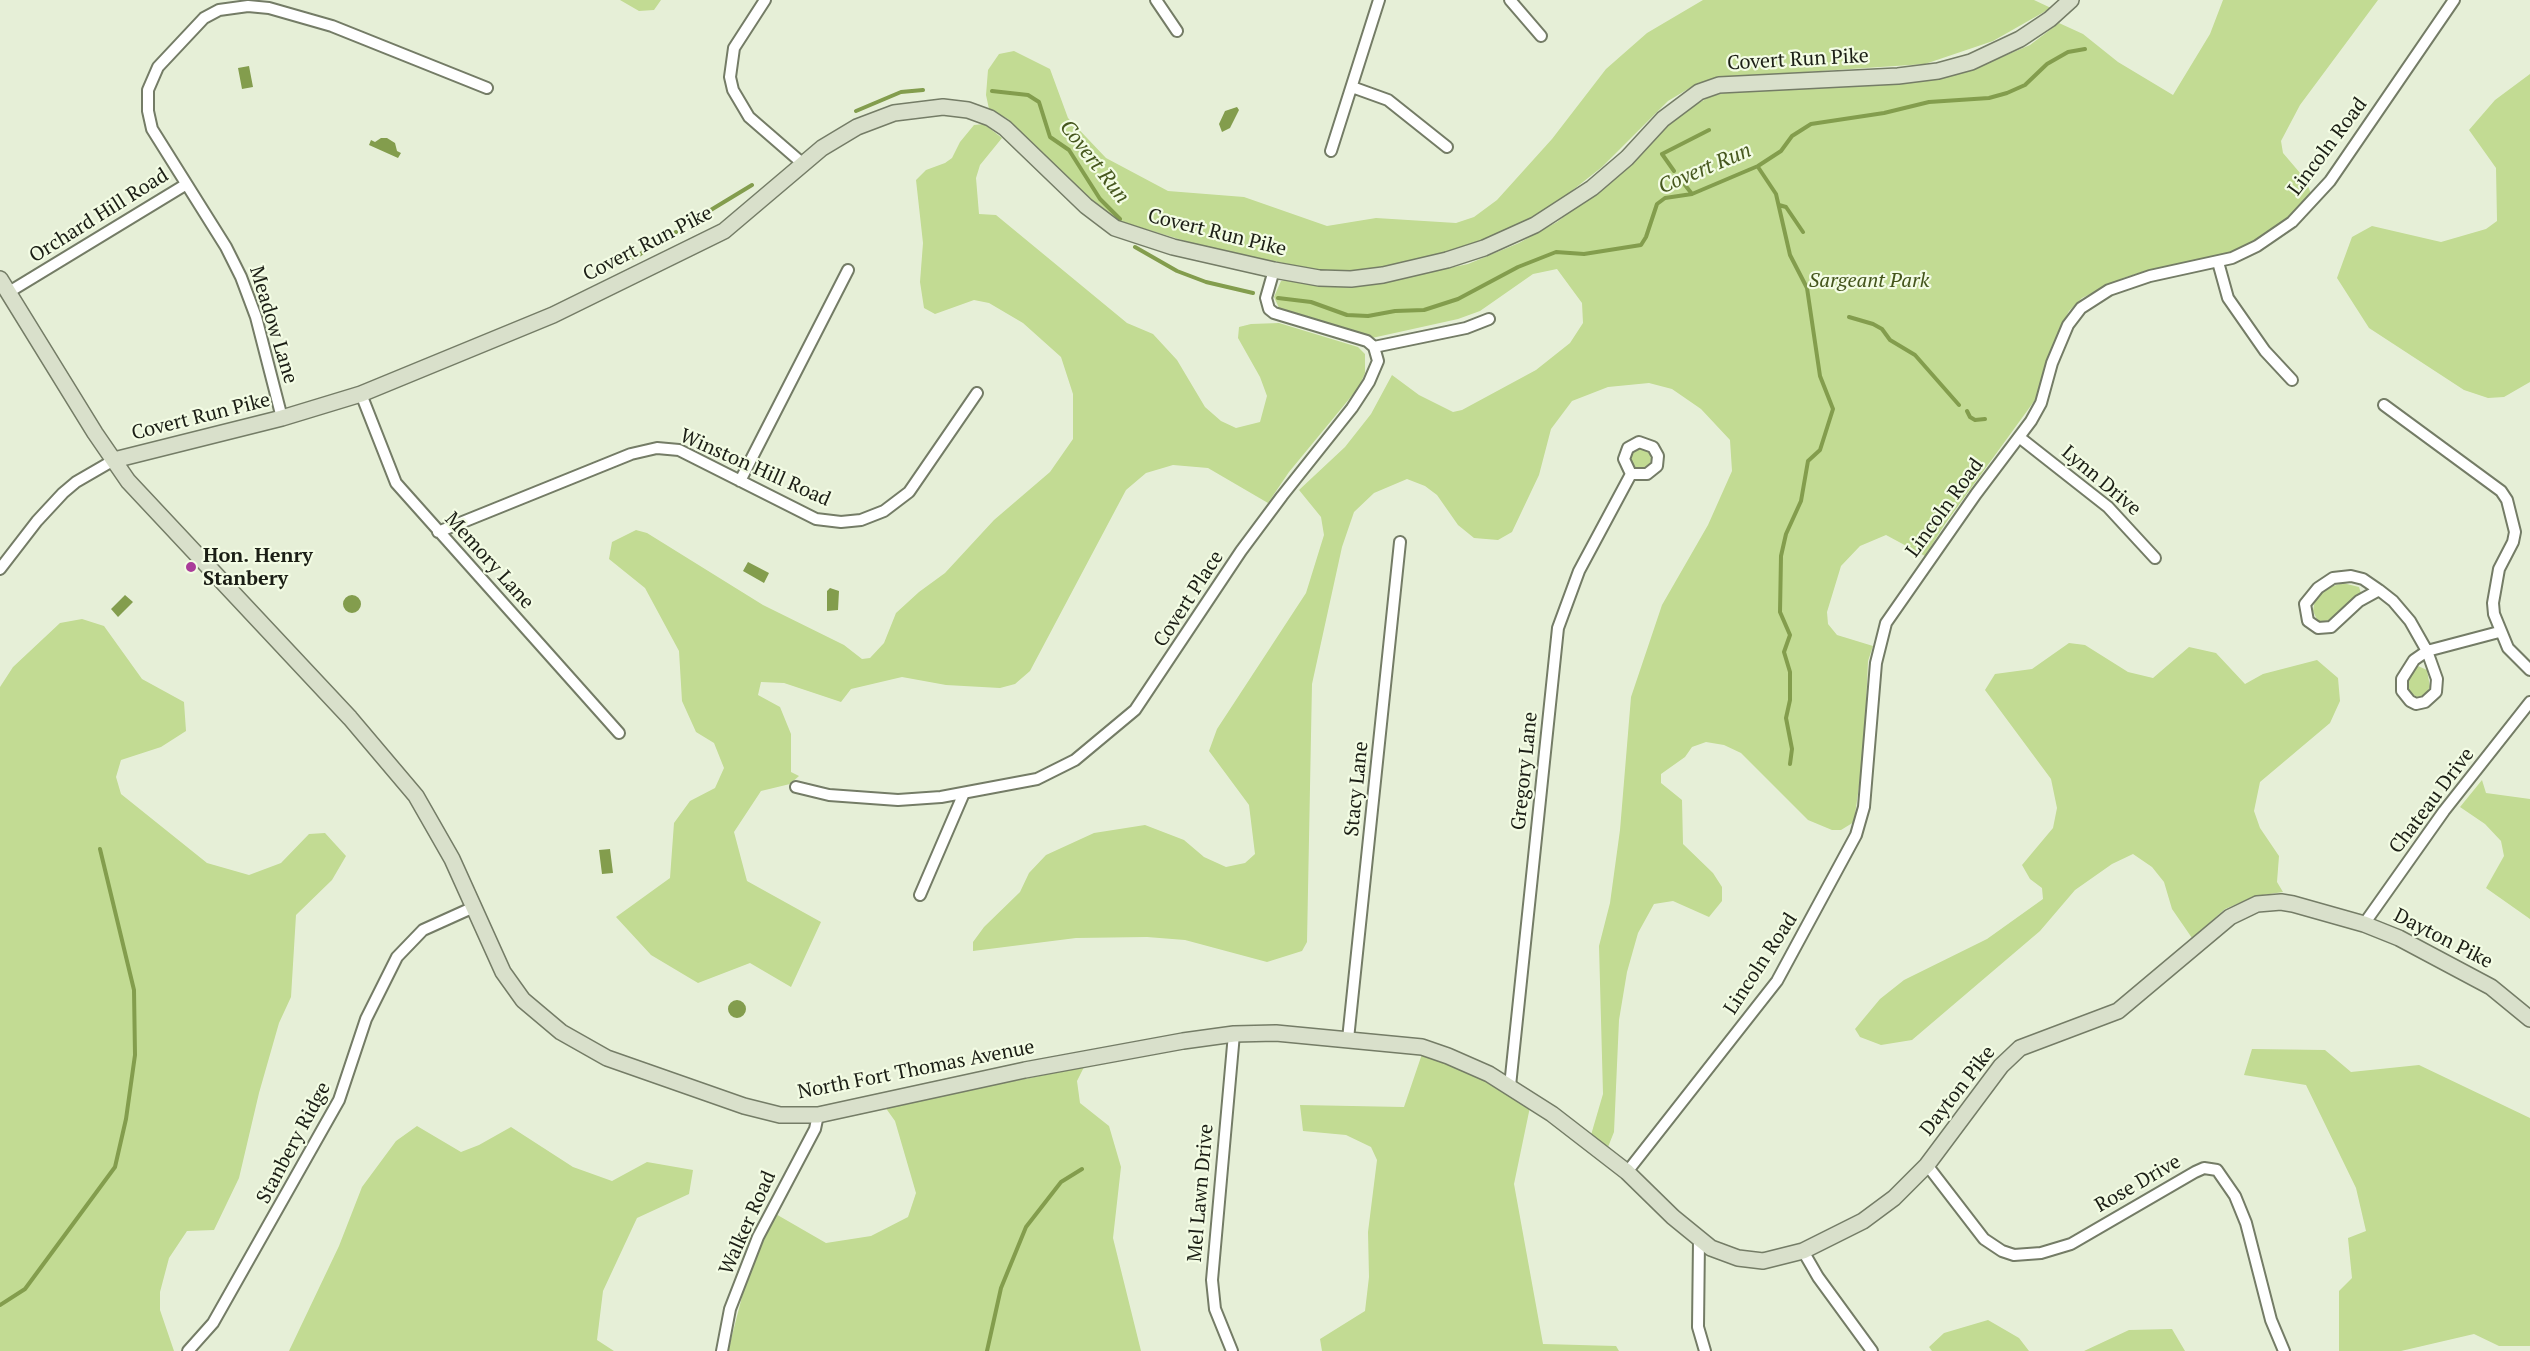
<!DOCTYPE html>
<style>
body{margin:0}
canvas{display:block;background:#e6efd7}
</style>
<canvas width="2530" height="1351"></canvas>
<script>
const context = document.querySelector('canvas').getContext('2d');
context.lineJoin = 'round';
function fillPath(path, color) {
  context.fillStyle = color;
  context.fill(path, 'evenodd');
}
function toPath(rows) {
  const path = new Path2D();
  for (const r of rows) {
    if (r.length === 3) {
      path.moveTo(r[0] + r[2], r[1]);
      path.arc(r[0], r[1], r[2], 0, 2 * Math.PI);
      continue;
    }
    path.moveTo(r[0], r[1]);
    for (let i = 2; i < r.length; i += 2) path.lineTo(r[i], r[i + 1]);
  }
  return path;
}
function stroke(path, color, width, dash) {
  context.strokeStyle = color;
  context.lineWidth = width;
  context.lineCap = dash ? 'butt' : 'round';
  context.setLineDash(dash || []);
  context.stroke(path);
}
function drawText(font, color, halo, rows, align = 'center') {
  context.font = font + ' "PT Serif",serif';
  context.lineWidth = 4.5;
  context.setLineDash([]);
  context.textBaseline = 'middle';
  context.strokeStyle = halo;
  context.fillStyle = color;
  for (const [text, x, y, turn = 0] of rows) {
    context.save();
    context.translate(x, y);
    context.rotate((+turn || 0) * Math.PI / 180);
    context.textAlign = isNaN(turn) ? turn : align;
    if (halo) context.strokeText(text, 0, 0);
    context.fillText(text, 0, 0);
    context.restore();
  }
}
const green = toPath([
 [620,0,661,0,654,10,639,11],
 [1703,0,2034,0,2051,8,1993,41,1925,64,1731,77,1698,83,1668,101,1602,167,1550,208,1477,244,1425,260,1362,272,1318,270,1212,249,1109,218,1008,119,989,109,986,95,988,70,999,54,1014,51,1050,69,1068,118,1106,158,1168,191,1244,197,1327,226,1376,218,1456,223,1474,217,1497,200,1552,139,1606,69,1647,33],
 [2223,0,2378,0,2300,105,2281,141,2283,153,2306,180,2312,197,2285,221,2235,252,2186,265,2145,271,2123,278,2082,298,2069,311,2061,327,2035,400,1945,524,1925,556,1886,535,1860,546,1841,566,1827,612,1828,624,1837,635,1873,646,1868,661,1864,750,1854,822,1841,830,1832,830,1808,820,1741,753,1724,745,1706,742,1692,747,1685,757,1661,774,1661,783,1682,800,1683,844,1713,873,1722,887,1722,901,1709,917,1673,901,1654,904,1638,933,1627,972,1619,1020,1614,1132,1608,1147,1591,1135,1603,1094,1599,946,1610,903,1620,830,1631,697,1662,605,1708,525,1732,471,1730,440,1701,409,1672,389,1649,383,1608,387,1572,401,1551,429,1539,475,1512,532,1498,540,1474,538,1458,525,1437,495,1425,486,1407,479,1374,493,1354,512,1342,547,1312,684,1307,942,1302,951,1267,962,1185,940,1147,937,1076,938,973,951,973,942,984,927,1020,892,1029,873,1046,855,1094,833,1145,825,1184,840,1204,857,1226,867,1245,863,1255,854,1249,805,1209,751,1217,729,1306,593,1324,535,1321,517,1299,490,1345,447,1371,414,1392,375,1419,395,1453,412,1462,410,1536,370,1570,343,1583,323,1582,303,1557,269,1533,274,1480,311,1458,319,1372,338,1280,310,1274,297,1281,281,1291,279,1334,286,1398,279,1468,264,1519,243,1557,222,1598,190,1682,113,1709,97,1728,92,1885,85,1925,81,1988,63,2030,45,2059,23,2083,34,2118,62,2173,95,2210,34],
 [2530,74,2530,382,2504,397,2488,398,2464,390,2369,328,2337,278,2352,237,2372,226,2441,242,2486,229,2497,221,2496,168,2469,130,2495,100],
 [984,124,1002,138,980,165,976,178,979,214,996,215,1127,323,1153,334,1177,360,1205,407,1221,421,1236,428,1260,422,1267,396,1260,377,1238,338,1239,327,1251,324,1279,323,1358,347,1365,354,1365,373,1359,387,1289,472,1268,503,1208,468,1173,465,1146,473,1126,490,1030,671,1015,684,1000,688,946,685,902,677,851,689,841,702,784,683,761,682,758,695,780,707,791,734,791,772,799,776,790,784,761,791,734,832,747,881,821,922,791,987,750,963,698,983,651,955,616,917,670,878,674,823,690,801,715,788,724,768,714,743,696,732,682,701,679,651,645,588,609,559,612,542,636,530,647,533,763,605,844,645,862,659,870,658,884,643,896,613,919,592,945,573,994,520,1050,472,1073,439,1073,394,1061,357,1023,323,989,303,974,300,935,314,924,308,920,282,923,243,916,180,926,170,945,163,952,158,960,142,974,125],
 [1641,459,10],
 [2343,583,2359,587,2361,593,2330,620,2318,622,2313,611,2315,599,2327,588],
 [82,619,104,626,142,679,184,702,186,731,161,747,121,760,116,777,121,794,207,863,249,875,281,863,309,834,325,833,346,856,332,880,296,915,291,997,279,1023,259,1093,239,1178,214,1230,187,1231,169,1258,160,1292,160,1310,174,1351,0,1351,0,687,13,667,60,623],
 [2069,643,2085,645,2128,672,2153,678,2189,647,2216,653,2245,684,2263,674,2317,660,2338,678,2340,701,2330,723,2260,782,2254,811,2260,828,2279,856,2277,882,2283,892,2256,896,2225,909,2192,938,2172,909,2164,882,2152,867,2133,854,2112,864,2075,890,2040,931,1912,1040,1881,1045,1860,1037,1855,1029,1880,999,1904,980,1987,939,2043,899,2042,888,2030,879,2022,865,2053,828,2057,808,2051,779,1985,690,1995,674,2032,669],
 [2418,666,2427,670,2430,687,2424,696,2417,697,2408,691,2407,686,2411,673],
 [2482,780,2486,793,2530,799,2530,919,2486,888,2504,856,2501,841,2485,824,2460,807],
 [2252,1049,2325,1050,2351,1072,2419,1065,2530,1118,2530,1346,2499,1346,2474,1334,2401,1351,2339,1351,2339,1291,2352,1278,2348,1238,2366,1231,2356,1188,2306,1085,2244,1075],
 [1422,1054,1473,1074,1530,1107,1514,1184,1543,1344,1616,1346,1619,1351,1322,1351,1320,1339,1365,1311,1369,1277,1368,1232,1377,1160,1371,1147,1346,1135,1303,1131,1300,1105,1404,1107],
 [1084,1067,1077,1081,1080,1103,1109,1126,1121,1167,1113,1238,1141,1351,728,1351,744,1289,774,1213,826,1243,871,1236,908,1217,916,1193,895,1121,885,1107],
 [417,1126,461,1152,479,1145,511,1127,573,1167,612,1181,647,1162,693,1170,689,1194,637,1218,603,1291,597,1340,614,1351,289,1351,339,1246,362,1187,396,1141],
 [1988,1320,2019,1338,2029,1351,1932,1351,1929,1347,1944,1333],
 [2172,1329,2185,1351,2084,1351,2129,1330]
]);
const water = toPath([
 [249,66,253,87,242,89,238,68],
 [1237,107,1239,110,1230,128,1222,132,1219,124,1225,111],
 [381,138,387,138,395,143,397,151,401,153,398,158,369,145,371,140,375,142],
 [748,562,769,573,764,583,743,571],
 [830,588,839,591,838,610,827,611,827,591],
 [125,595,133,602,118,617,111,609],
 [352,604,9],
 [610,849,613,873,602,874,599,850],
 [737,1009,9]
]);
const stream = toPath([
 [992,91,1028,95,1039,102,1050,137,1069,150,1100,199,1120,219],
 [856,111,901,92,923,90],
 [1758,167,1776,194,1790,255,1807,288,1820,376,1833,409,1820,450,1808,461,1801,501,1786,534,1781,556,1780,612,1790,635,1784,652,1790,672,1790,700,1786,718,1792,749,1790,764],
 [1674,171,1662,154,1709,130],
 [1685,185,1692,194],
 [1779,205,1786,207,1803,232],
 [691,222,752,185],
 [1135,247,1177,271,1206,282,1253,293],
 [608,265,637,256,676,232],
 [1278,298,1311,302,1347,315,1368,316,1395,311,1424,310,1458,299,1518,267,1556,252,1584,254,1641,245,1646,237,1657,204,1665,198,1692,194,1758,166,1781,151,1792,136,1811,124,1884,113,1929,102,1989,98,2007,93,2025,85,2047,64,2068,52,2085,49],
 [1849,317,1873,324,1882,329,1890,340,1915,355,1959,405],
 [1967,411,1970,417,1975,420,1985,419],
 [0,1305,25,1289,115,1167,126,1119,135,1055,134,990,100,849],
 [987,1351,1001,1288,1026,1227,1061,1182,1082,1169]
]);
const street = toPath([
 [765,0,734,48,730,77,733,90,749,117,802,163],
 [1156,0,1177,31],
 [1510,0,1541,36],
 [1352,87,1388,100,1447,147],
 [1331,151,1379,0],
 [2218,262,2228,298,2265,351,2292,380],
 [9,292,185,185],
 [1374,347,1466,328,1489,319],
 [361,394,396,483,619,733],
 [2384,405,2501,491,2507,500,2515,532,2513,542,2499,569,2493,603,2494,614,2508,648,2530,670],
 [282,418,256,317,241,277,226,247,152,129,148,111,148,90,158,67,204,18,219,10,248,6,269,8,332,26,487,88],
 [2019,437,2108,507,2155,558],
 [740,481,848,270],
 [438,532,631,454,657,448,679,450,816,519,841,522,861,520,884,511,909,492,977,393],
 [0,569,37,521,63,493,76,482,114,460],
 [2379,590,2359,601,2331,627,2318,628,2308,621,2305,604,2318,588,2333,578,2351,576,2363,579,2379,590,2393,601,2410,621,2427,651,2499,632],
 [2427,651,2437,679,2436,692,2425,702,2416,704,2410,701,2402,691,2402,679,2414,660,2427,651],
 [796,787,829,795,898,800,941,797,1037,779,1075,760,1135,710,1241,551,1282,496,1352,408,1369,382,1378,361,1374,347,1367,341,1274,313,1269,309,1266,298,1274,270],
 [920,895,964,793],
 [2364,924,2444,811,2530,702],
 [1348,1039,1400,542],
 [1510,1086,1558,628,1579,571,1631,474,1647,474,1657,466,1658,456,1653,447,1639,442,1628,448,1624,459,1631,474],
 [1927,1165,1984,1239,2002,1251,2014,1255,2041,1253,2071,1244,2195,1172,2204,1168,2217,1170,2235,1196,2246,1223,2271,1320,2284,1351],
 [1627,1172,1777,981,1856,835,1864,807,1876,663,1886,623,1976,494,2031,421,2041,403,2052,363,2068,325,2081,308,2109,290,2150,276,2232,258,2257,246,2292,222,2330,181,2454,0],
 [1699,1240,1698,1327,1705,1351],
 [1803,1251,1818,1277,1872,1351],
 [188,1351,213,1323,339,1100,366,1019,397,957,423,930,474,907],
 [722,1351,730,1309,758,1237,815,1129,818,1115],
 [1232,1351,1215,1309,1212,1280,1234,1034]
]);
const secondary = toPath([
 [0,279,95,433,128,481,350,718,416,796,452,859,503,972,523,1000,561,1032,607,1058,744,1106,780,1115,818,1115,1025,1070,1183,1041,1234,1034,1276,1033,1422,1047,1448,1056,1489,1074,1552,1114,1627,1172,1673,1217,1711,1248,1738,1258,1763,1261,1803,1251,1863,1221,1894,1198,1927,1165,2001,1066,2020,1048,2118,1011,2230,917,2257,904,2281,902,2293,904,2364,924,2399,938,2491,987,2530,1019],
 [114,460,282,418,361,394,553,315,724,231,822,148,857,127,894,113,943,107,968,110,990,118,1005,128,1086,206,1115,228,1173,247,1274,270,1319,278,1351,279,1383,275,1447,260,1484,248,1535,225,1592,188,1627,158,1663,119,1699,92,1719,85,1898,76,1938,71,1971,62,2020,39,2050,19,2071,0]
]);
const markers = [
 [191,567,6,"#aa3c9a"]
];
const streetNames = [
 ["Covert Run Pike",1798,60,-3],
 ["Lincoln Road",2328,147,-53],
 ["Orchard Hill Road",99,216,-32],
 ["Covert Run Pike",1217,233,14],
 ["Covert Run Pike",648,244,-27],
 ["Meadow Lane",273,325,73],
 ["Covert Run Pike",201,417,-14],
 ["Winston Hill Road",755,468,24],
 ["Lynn Drive",2101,481,40],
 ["Lincoln Road",1945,508,-54],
 ["Memory Lane",489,561,48],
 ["Covert Place",1189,599,-57],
 ["Gregory Lane",1525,771,-84],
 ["Stacy Lane",1357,789,-84],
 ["Chateau Drive",2432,801,-53],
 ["Dayton Pike",2443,939,27],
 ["Lincoln Road",1761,964,-57],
 ["North Fort Thomas Avenue",916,1070,-11],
 ["Dayton Pike",1958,1091,-52],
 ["Stanbery Ridge",294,1143,-62],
 ["Rose Drive",2138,1184,-30],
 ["Mel Lawn Drive",1201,1193,-85],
 ["Walker Road",748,1223,-66]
];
const parkNames = [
 ["Sargeant Park",1869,281]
];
const poiNames = [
 ["Hon. Henry",203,556],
 ["Stanbery",203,579]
];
const waterNames = [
 ["Covert Run",1094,162,52],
 ["Covert Run",1705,169,-23]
];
fillPath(green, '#c2db93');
fillPath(water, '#839d4d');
stroke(stream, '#839d4d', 4);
stroke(street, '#747c66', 14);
stroke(secondary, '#747c66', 18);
stroke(street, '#fff', 10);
stroke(secondary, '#d9e0cb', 15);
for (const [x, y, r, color] of markers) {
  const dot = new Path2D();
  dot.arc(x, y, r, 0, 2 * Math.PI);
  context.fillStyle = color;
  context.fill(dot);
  stroke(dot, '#f3fce4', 2);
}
drawText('20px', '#1b1e15', '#f3fce4', streetNames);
drawText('italic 20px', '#44551c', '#f3fce4', parkNames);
drawText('bold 20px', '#1b1e15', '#f3fce4', poiNames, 'left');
drawText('italic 21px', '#46571e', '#f3fce4', waterNames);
</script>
